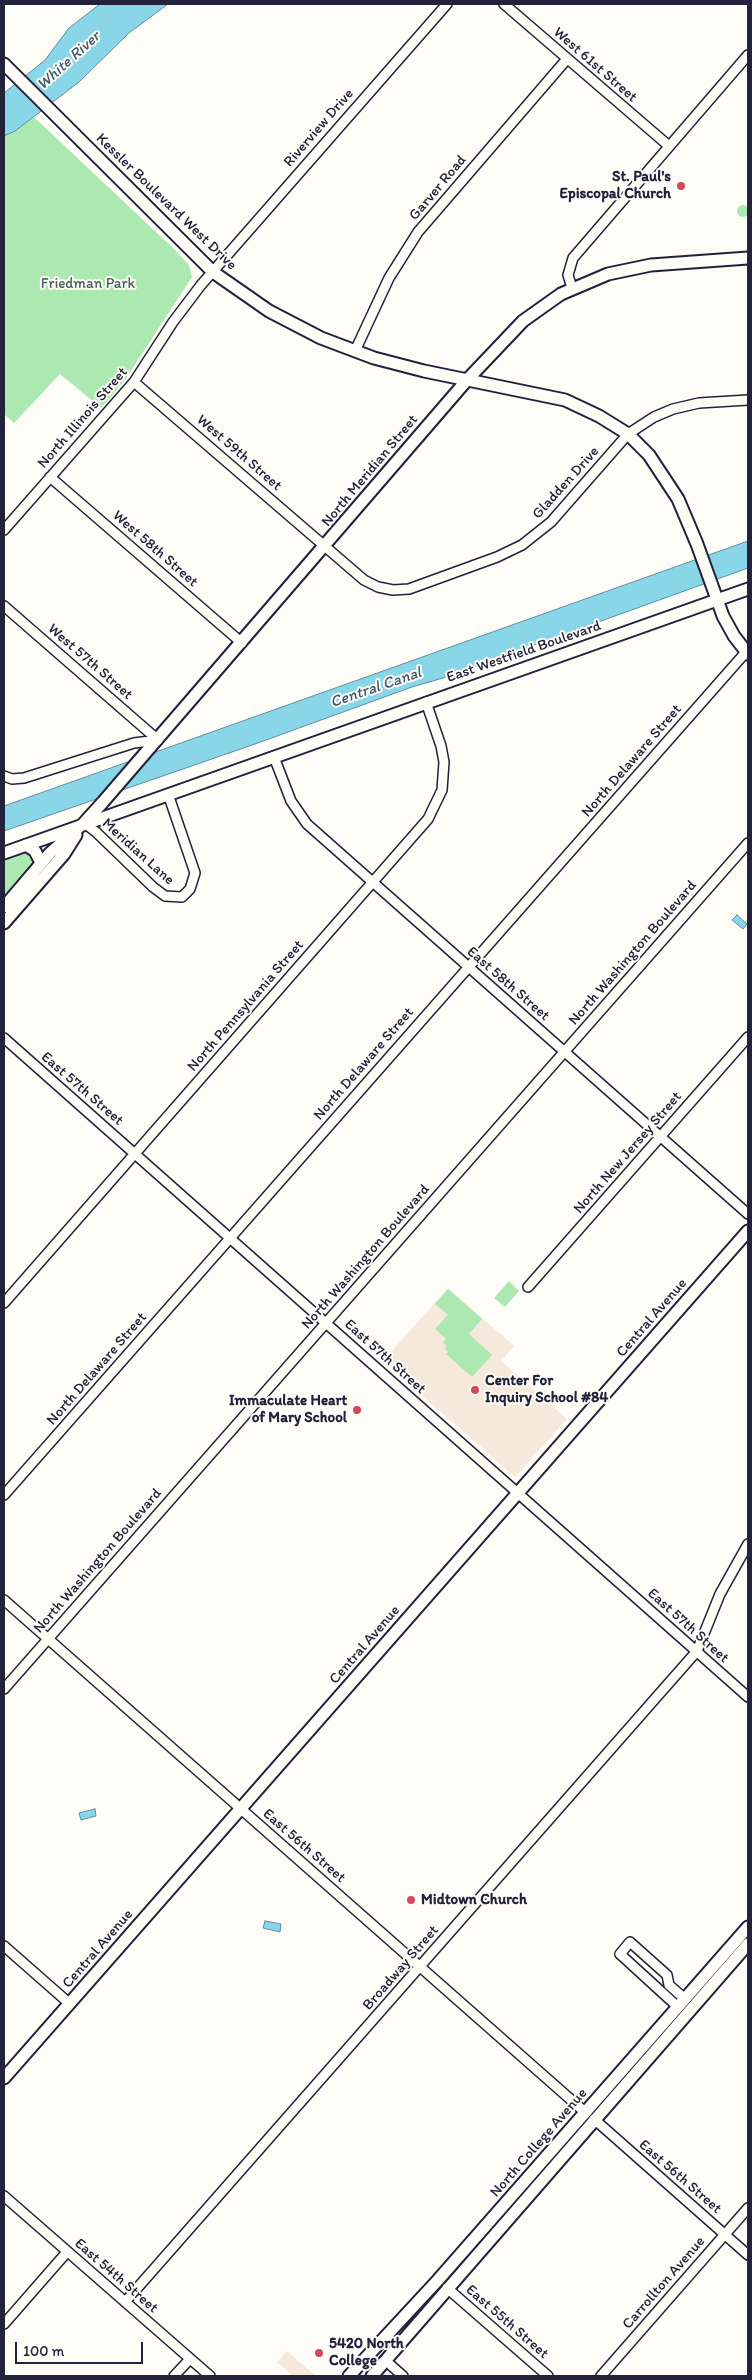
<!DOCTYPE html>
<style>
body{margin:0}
#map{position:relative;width:752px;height:2380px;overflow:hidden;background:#fdfcf7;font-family:Itim,sans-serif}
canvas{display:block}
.frame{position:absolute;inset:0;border:5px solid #22223b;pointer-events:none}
.scale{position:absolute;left:15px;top:2342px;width:128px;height:22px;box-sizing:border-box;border:2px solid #22223b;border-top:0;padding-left:6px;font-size:15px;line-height:18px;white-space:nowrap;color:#22223b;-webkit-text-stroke:4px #fdfcf7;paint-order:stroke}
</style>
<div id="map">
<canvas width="752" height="2380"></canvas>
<div class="frame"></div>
<div class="scale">100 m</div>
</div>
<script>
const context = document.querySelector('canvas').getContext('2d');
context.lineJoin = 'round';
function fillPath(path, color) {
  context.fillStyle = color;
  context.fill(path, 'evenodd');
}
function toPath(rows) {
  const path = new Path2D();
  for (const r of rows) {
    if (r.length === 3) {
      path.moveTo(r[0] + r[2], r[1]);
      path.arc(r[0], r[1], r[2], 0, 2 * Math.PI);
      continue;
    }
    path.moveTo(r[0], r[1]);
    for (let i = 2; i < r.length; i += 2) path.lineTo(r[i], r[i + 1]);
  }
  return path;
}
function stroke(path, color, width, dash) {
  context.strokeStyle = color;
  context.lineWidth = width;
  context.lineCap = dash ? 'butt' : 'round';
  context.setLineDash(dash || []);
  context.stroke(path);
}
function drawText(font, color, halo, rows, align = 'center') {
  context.font = font + ' Itim,sans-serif';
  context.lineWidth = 4;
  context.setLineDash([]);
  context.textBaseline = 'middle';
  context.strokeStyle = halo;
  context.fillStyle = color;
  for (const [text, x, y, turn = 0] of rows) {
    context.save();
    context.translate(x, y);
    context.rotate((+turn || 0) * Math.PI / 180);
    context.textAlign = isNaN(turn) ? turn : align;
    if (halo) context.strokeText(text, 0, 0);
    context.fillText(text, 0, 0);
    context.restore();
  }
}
const built = toPath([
 [448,1288,514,1346,501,1361,567,1419,515,1477,383,1361],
 [287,2351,316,2376,293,2376,277,2362]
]);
const green = toPath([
 [34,117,174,249,189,265,192,277,125,380,101,408,60,374,14,423,4,414,4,136],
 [743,211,6],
 [24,852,35,863,4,899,4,859],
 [509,1281,519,1291,505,1307,494,1298],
 [448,1289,482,1319,469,1334,492,1355,472,1377,446,1354,448,1352,445,1349,447,1346,443,1343,446,1339,435,1329,448,1315,435,1304]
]);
const water = toPath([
 [100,4,168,4,129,33,79,82,15,131,4,136,4,93,45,60,69,28,100,4],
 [748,541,748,568,443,678,412,687,255,744,4,831,4,806,748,541],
 [737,915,747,924,743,929,732,920,737,915],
 [95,1809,96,1816,81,1820,79,1813,95,1809],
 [265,1921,281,1924,280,1932,263,1928,265,1921]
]);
const minor = toPath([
 [504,4,669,146],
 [572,288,568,275,573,258,748,55],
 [355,351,389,278,418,232,567,59],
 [134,382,364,580,378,587,393,590,409,589,497,557,522,545,551,522,628,434,654,417,673,409,699,403,748,400],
 [50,477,242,643],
 [4,530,134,382,173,322,201,285,447,4],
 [4,606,158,740],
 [274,757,291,801,307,824,748,1214],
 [4,776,12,779,24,778,134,743,158,740],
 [84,823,96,832,153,887,165,896,182,897,190,889,195,873,168,794],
 [4,1038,748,1697],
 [528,1287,748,1037],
 [4,1303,428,819,442,790,444,762,441,746,426,702],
 [4,1495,746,652],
 [4,1600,586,2113],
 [4,1689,748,843],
 [4,1946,70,2004],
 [678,2007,620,1954,630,1942,667,1975,669,1985,685,1999],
 [594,2119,748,2255],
 [4,2196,210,2376],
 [447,2288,548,2376],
 [125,2302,697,1651,720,1594,748,1544],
 [4,2324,67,2252],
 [386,2361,403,2376],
 [174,2376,190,2359],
 [601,2376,748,2208]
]);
const major = toPath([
 [4,64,213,272,269,311,321,338,374,358,424,371,565,400,599,416,628,434,649,455,678,499,697,544,723,616,734,636,748,654],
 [26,845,35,851,41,863],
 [4,853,748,589],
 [4,907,50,853,84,823,103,802,467,380,523,321,561,294,608,274,651,265,748,258],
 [4,923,64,854,76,835],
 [4,2078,748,1231],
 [349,2376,438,2280,748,1927],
 [372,2376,748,1944]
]);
const markers = [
 [681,186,5,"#d1495b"],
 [475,1390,5,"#d1495b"],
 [357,1410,5,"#d1495b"],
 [411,1900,5,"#d1495b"],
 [319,2353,5,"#d1495b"]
];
const streetNames = [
 ["West 61st Street",595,65,41],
 ["Riverview Drive",319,128,-49],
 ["Garver Road",438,188,-50],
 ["Kessler Boulevard West Drive",166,202,44],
 ["North Illinois Street",83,418,-49],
 ["West 59th Street",239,453,41],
 ["North Meridian Street",370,471,-50],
 ["Gladden Drive",566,483,-48],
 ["West 58th Street",155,549,41],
 ["East Westfield Boulevard",524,652,-19],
 ["West 57th Street",90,662,41],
 ["North Delaware Street",632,761,-49],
 ["Meridian Lane",138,852,42],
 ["North Washington Boulevard",633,953,-49],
 ["East 58th Street",508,984,41],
 ["North Pennsylvania Street",246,1006,-49],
 ["North Delaware Street",364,1064,-49],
 ["East 57th Street",82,1089,41],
 ["North New Jersey Street",628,1153,-49],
 ["North Washington Boulevard",366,1257,-49],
 ["Central Avenue",652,1318,-49],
 ["East 57th Street",385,1357,42],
 ["North Delaware Street",97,1369,-49],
 ["North Washington Boulevard",98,1561,-49],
 ["East 57th Street",688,1626,42],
 ["Central Avenue",365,1645,-49],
 ["East 56th Street",304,1846,41],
 ["Central Avenue",98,1949,-49],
 ["Broadway Street",401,1968,-49],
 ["North College Avenue",539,2143,-49],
 ["East 56th Street",680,2177,41],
 ["East 54th Street",116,2276,41],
 ["Carrollton Avenue",664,2283,-49],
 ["East 55th Street",507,2322,41]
];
const poiNames = [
 ["St. Paul's",671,177,"right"],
 ["Episcopal Church",671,194,"right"],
 ["Center For",485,1381],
 ["Inquiry School #84",485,1398],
 ["Immaculate Heart",347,1401,"right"],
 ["of Mary School",347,1418,"right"],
 ["Midtown Church",421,1900],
 ["5420 North",329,2344],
 ["College",329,2361]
];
const parkNames = [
 ["Friedman Park",88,284]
];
const waterNames = [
 ["White River",69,61,-42],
 ["Central Canal",376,688,-19]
];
fillPath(built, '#f6e8da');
fillPath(green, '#ace9b0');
fillPath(water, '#88d6e7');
stroke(water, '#5f8ea2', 1);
stroke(minor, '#22223b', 12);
stroke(major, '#22223b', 15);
stroke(minor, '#fdfcf7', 9);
stroke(major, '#fdfcf7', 11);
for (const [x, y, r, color] of markers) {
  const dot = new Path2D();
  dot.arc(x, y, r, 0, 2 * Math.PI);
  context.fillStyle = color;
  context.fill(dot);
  stroke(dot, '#fdfcf7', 2);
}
drawText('15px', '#22223b', '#fdfcf7', streetNames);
drawText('bold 15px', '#22223b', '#fdfcf7', poiNames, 'left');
drawText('15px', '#4b5e5e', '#fdfcf7', parkNames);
drawText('italic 16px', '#41586f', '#fdfcf7', waterNames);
</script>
